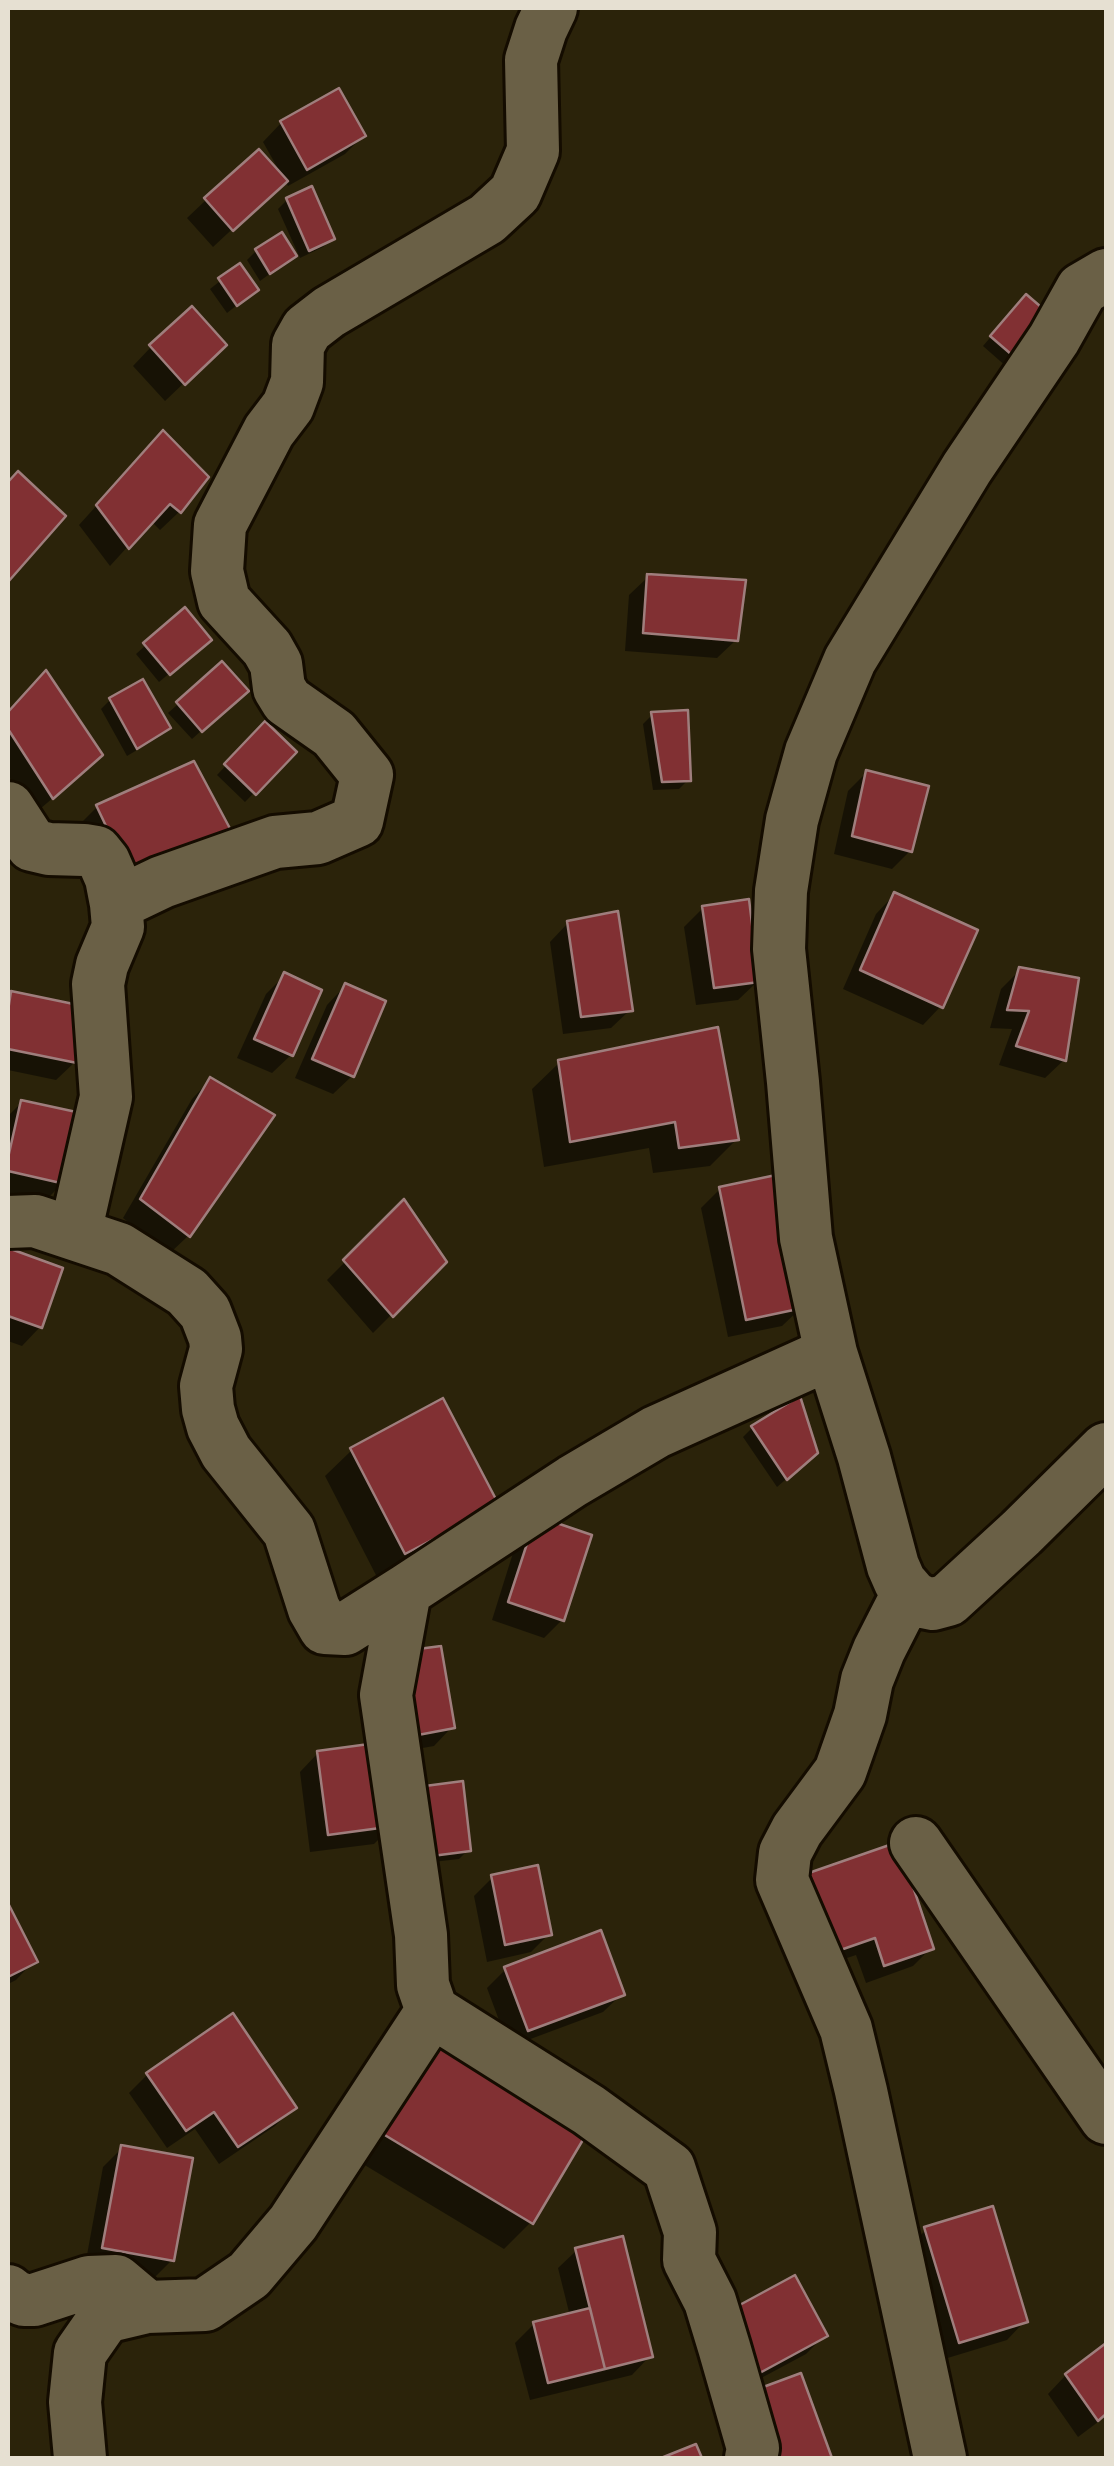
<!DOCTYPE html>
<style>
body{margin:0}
#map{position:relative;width:1114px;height:2466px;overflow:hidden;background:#2b230a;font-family:Arial,sans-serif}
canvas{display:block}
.frame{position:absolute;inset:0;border:10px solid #e6e0d2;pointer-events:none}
</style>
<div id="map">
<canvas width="1114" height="2466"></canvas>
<div class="frame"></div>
</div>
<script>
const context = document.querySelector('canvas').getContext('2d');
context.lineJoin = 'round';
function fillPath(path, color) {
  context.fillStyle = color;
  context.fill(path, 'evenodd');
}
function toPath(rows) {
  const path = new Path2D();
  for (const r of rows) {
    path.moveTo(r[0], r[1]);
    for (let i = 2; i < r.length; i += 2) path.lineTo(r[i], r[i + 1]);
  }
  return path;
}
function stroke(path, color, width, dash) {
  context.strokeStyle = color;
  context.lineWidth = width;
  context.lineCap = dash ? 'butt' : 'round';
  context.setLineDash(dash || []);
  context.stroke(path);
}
const shadow = toPath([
 [281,123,363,136,345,154,288,186,285,180,213,247,187,218,206,200,281,174,263,142],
 [287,200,332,238,323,247,300,258,278,209],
 [256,251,294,256,260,281,247,260],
 [239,266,256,290,227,313,210,289],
 [1017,306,1017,359,1008,368,983,346],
 [151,347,205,363,165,401,133,366],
 [145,452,206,477,179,512,160,530,151,521,110,566,79,525],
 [648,577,736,640,717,658,625,651,629,595],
 [185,610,200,648,159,682,136,654],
 [222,665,236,700,192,739,168,713],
 [142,682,168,728,159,737,127,756,101,709,110,700],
 [28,692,82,773,33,815,8,775,8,714],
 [652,715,688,780,679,789,653,790,643,724],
 [265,724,294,752,245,802,217,775],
 [866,773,910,851,892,869,834,854,848,791],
 [97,807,231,836,108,885,79,825],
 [894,895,941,1006,923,1025,843,989,876,914],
 [703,908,757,982,738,1000,696,1005,684,927],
 [568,923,630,1010,611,1028,563,1034,550,942],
 [1020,970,1064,1060,1045,1078,999,1065,1012,1029,990,1028,1001,989],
 [285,975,291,1055,272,1073,237,1058,266,994],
 [345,986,352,1076,333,1094,295,1078,327,1005],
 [12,994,75,1062,56,1080,8,1070,8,998],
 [559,1063,737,1139,710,1166,653,1173,649,1148,544,1167,532,1089],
 [210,1080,272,1116,188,1236,169,1254,123,1218,192,1099],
 [22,1102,63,1183,44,1202,8,1193,8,1116],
 [720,1189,801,1308,782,1326,728,1337,701,1208],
 [404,1203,444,1262,373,1333,327,1280],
 [8,1251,60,1270,40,1327,22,1346,8,1341],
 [752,1428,806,1462,777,1487,743,1437],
 [352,1450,496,1505,378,1579,325,1476],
 [537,1519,562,1620,544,1638,492,1620,518,1537],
 [386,1672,452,1727,434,1746,400,1752],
 [318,1753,393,1825,374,1844,310,1852,300,1772],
 [426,1788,468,1850,459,1859,424,1863],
 [492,1878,549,1934,531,1952,487,1962,474,1896],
 [782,1897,931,1948,913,1966,866,1983,856,1955,808,1971],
 [8,1909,34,1961,16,1980,8,1984],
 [506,1969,622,1994,603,2012,509,2047,487,1988],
 [406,2069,531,2222,504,2249,353,2158],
 [148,2074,294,2107,275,2126,219,2164,195,2129,167,2148,129,2093],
 [122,2148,172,2260,153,2279,85,2266,103,2167],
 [926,2230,1025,2321,1007,2340,941,2360,907,2248],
 [577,2250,650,2356,632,2375,530,2400,515,2343,534,2324,570,2316,558,2268],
 [725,2316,825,2335,806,2354,737,2391],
 [1106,2346,1106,2416,1078,2437,1048,2394,1066,2375]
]);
const building = toPath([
 [339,88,366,136,307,170,280,121,339,88],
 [259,149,288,181,233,231,204,198,259,149],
 [312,186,335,239,309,251,286,198,312,186],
 [282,232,297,256,270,274,255,249,282,232],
 [240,263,259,290,237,306,218,278,240,263],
 [1026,294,1055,319,1019,361,990,336,1026,294],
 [192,306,227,345,185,385,149,345,192,306],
 [163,430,209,477,181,513,170,504,129,549,96,505,163,430],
 [18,471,66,516,8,582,8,482,18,471],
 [647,574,746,580,738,641,643,633,647,574],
 [185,607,212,640,170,675,143,643,185,607],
 [222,661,249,691,202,732,176,702,222,661],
 [46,670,103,755,53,799,8,729,8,712,46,670],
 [143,679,171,728,137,749,109,698,143,679],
 [688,710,691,781,662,782,651,712,688,710],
 [265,721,297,752,256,795,224,764,265,721],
 [194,761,234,836,126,868,96,805,194,761],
 [866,770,929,786,912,852,852,836,866,770],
 [894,892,978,930,943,1008,860,970,894,892],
 [749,899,759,982,714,988,702,906,749,899],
 [618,911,633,1011,581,1017,567,921,618,911],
 [1019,967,1079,978,1066,1061,1016,1046,1029,1011,1007,1010,1019,967],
 [284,972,322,990,293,1056,254,1039,284,972],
 [345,983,386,1001,354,1077,312,1059,345,983],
 [11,991,88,1007,77,1063,8,1049,8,1011,11,991],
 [718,1027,739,1140,679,1148,675,1122,570,1142,558,1060,718,1027],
 [210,1077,275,1115,190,1237,140,1199,210,1077],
 [21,1100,81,1113,65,1184,8,1171,8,1158,21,1100],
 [776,1175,803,1308,746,1320,719,1187,776,1175],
 [404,1199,447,1262,393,1317,343,1260,404,1199],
 [8,1248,63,1268,42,1328,8,1316,8,1248],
 [800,1396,818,1453,787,1480,751,1426,800,1396],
 [443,1398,499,1505,405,1554,350,1448,443,1398],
 [536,1516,592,1535,564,1621,508,1602,536,1516],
 [441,1646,455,1728,418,1735,403,1651,441,1646],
 [384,1742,395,1826,328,1835,317,1751,384,1742],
 [463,1781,471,1851,432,1856,425,1786,463,1781],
 [898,1842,934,1949,884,1966,875,1938,826,1955,800,1876,898,1842],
 [538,1865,552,1935,505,1945,491,1875,538,1865],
 [8,1903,38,1962,8,1977,8,1903],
 [601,1930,625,1995,528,2031,504,1967,601,1930],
 [233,2013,297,2108,238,2147,214,2112,186,2131,146,2073,233,2013],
 [432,2039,587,2133,533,2224,378,2131,432,2039],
 [121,2145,193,2158,174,2261,102,2248,121,2145],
 [993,2206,1028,2322,959,2343,924,2227,993,2206],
 [623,2236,653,2357,605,2369,575,2248,623,2236],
 [795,2275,828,2336,756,2375,723,2314,795,2275],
 [590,2308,605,2369,548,2383,533,2322,590,2308],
 [1106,2343,1106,2414,1098,2421,1065,2374,1106,2343],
 [801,2373,832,2458,770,2458,747,2393,801,2373],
 [696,2444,702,2458,661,2458,696,2444]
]);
const minor = toPath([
 [1106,275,1082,289,1054,339,967,468,850,660,811,752,792,820,781,891,779,949,793,1082,806,1238,831,1353,864,1457,893,1566,900,1582,913,1597,923,1602,933,1604,948,1600,1021,1533,1106,1449],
 [8,808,32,845,49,849,84,850,96,852,104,862,111,878,116,904,118,927,102,965,98,984,106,1097,75,1233],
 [116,904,162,882,275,842,318,838,357,821,367,775,334,734,287,701,279,688,276,664,267,648,224,601,217,571,220,525,269,431,288,406,297,382,298,345,307,329,329,312,487,219,515,193,533,151,531,60,541,29,551,8],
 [8,1222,35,1221,119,1249,187,1292,205,1312,215,1338,216,1349,206,1386,208,1409,213,1427,226,1452,289,1531,314,1609,325,1628,345,1629,405,1591],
 [908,1593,879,1650,867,1680,860,1715,840,1772,797,1830,785,1853,782,1880,846,2029,861,2091,940,2458],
 [916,1843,1106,2118],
 [8,2291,12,2295,24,2300,34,2300,89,2282,116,2281,147,2307],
 [80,2458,75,2402,80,2353,105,2317,147,2307,205,2305,249,2275,293,2223,432,2011],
 [751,2458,753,2448,724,2347,710,2301,689,2260,690,2232,669,2168,589,2110,432,2011,423,1985,421,1935,386,1695,405,1591,573,1481,656,1432,831,1353]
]);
fillPath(shadow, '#0007');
fillPath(building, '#813033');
stroke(building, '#9f7e7d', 2.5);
stroke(minor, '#140c00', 58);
stroke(minor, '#6a6046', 52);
</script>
